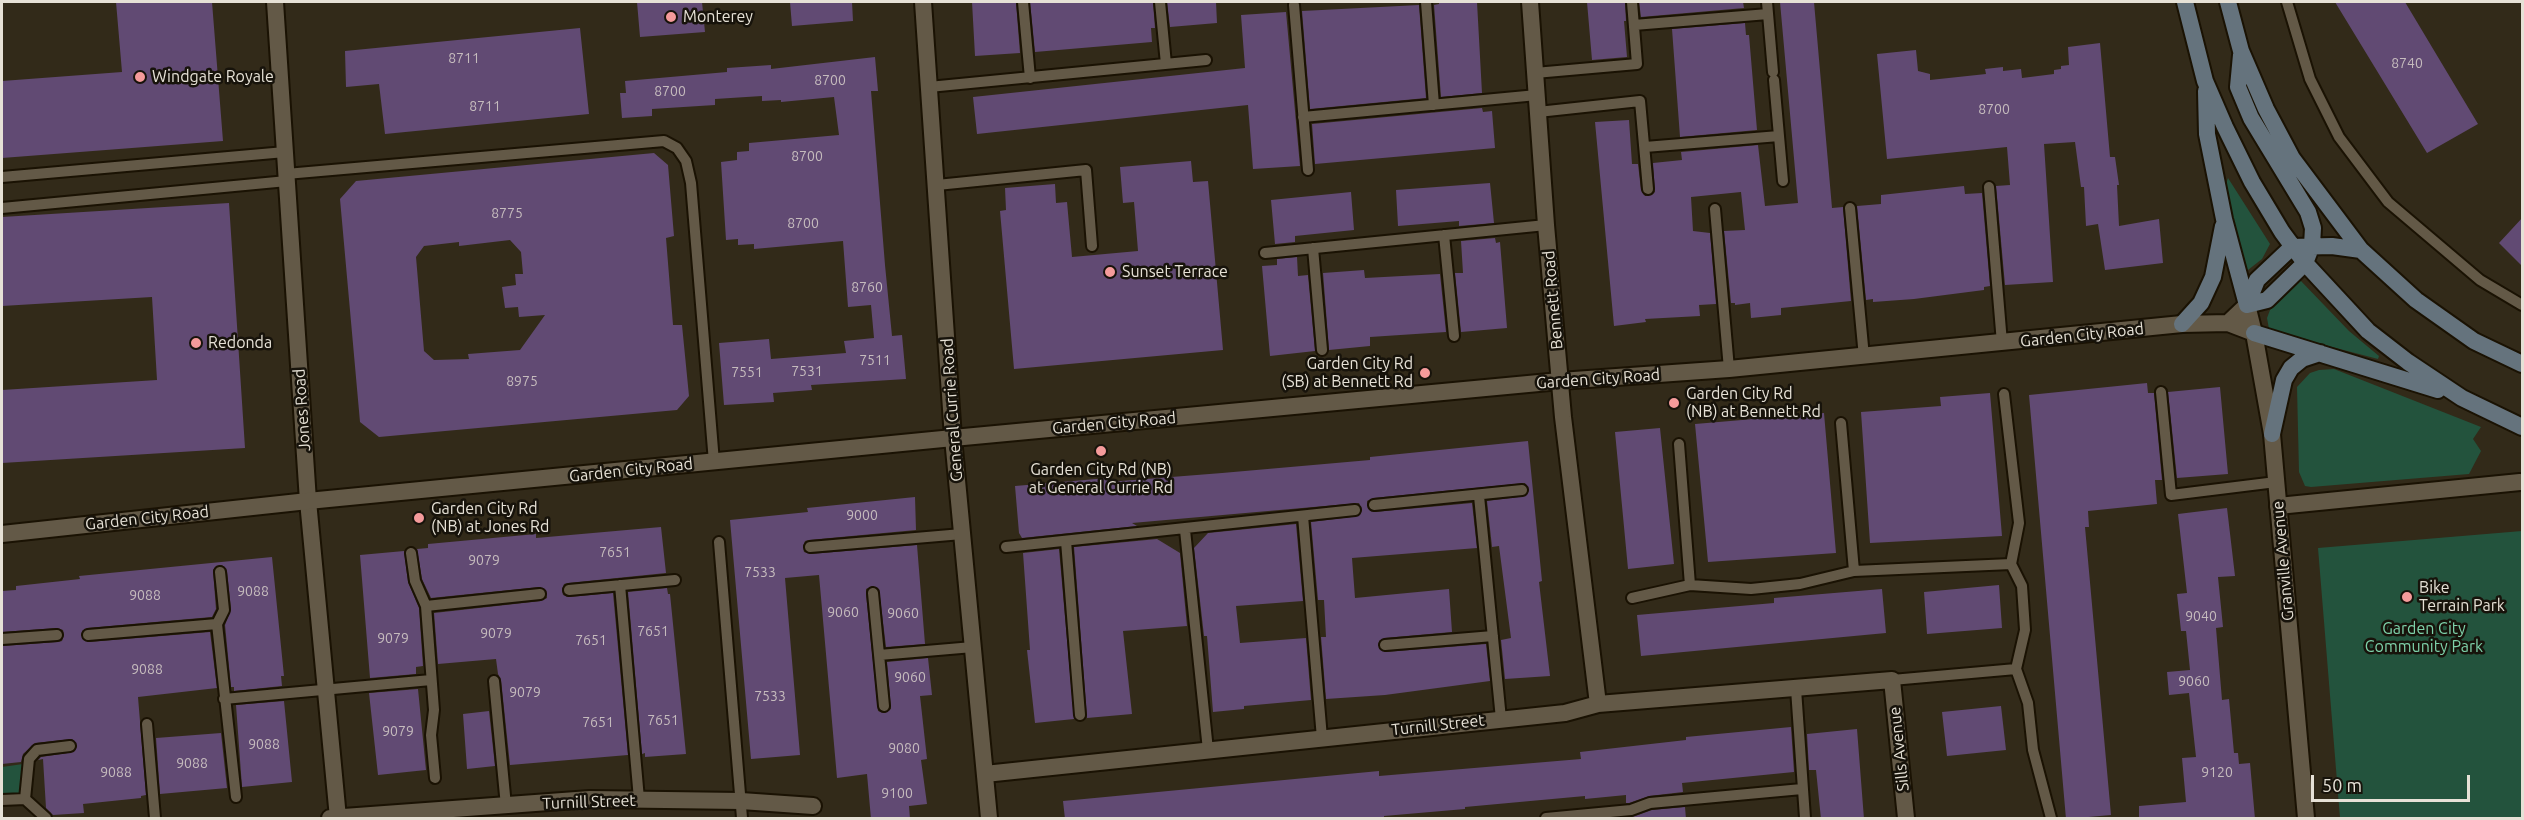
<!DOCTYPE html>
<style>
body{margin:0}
#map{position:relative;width:2524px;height:820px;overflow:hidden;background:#322a19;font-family:Ubuntu,sans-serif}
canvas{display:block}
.frame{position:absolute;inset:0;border:3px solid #e6e1d6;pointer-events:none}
.scale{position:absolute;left:2311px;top:775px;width:159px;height:27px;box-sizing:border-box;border:3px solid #e6e1d6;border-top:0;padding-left:8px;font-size:18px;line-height:21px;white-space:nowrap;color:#e6e1d6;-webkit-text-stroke:4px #17130b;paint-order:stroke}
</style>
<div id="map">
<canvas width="2524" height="820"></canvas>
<div class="frame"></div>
<div class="scale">50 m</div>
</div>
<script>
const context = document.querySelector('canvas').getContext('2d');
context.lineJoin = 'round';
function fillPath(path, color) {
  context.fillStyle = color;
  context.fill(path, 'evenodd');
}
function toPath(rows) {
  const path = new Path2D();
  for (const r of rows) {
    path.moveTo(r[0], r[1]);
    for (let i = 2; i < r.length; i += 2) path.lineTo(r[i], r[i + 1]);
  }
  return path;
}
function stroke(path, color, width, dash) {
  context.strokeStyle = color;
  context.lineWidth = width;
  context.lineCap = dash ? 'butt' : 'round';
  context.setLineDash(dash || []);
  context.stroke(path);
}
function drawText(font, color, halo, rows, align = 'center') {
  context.font = font + ' Ubuntu,sans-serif';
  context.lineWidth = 5;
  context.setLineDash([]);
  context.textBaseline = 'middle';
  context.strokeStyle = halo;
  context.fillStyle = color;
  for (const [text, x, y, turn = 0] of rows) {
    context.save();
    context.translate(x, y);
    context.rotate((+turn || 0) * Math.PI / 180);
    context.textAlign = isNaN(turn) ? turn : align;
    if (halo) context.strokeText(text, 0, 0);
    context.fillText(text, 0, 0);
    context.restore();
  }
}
const green = toPath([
 [2228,178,2270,244,2262,259,2248,270,2241,267,2226,184],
 [2300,280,2349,331,2379,356,2378,359,2309,341,2286,337,2269,329,2267,318,2270,310],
 [2334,369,2481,427,2473,439,2481,451,2469,474,2311,487,2305,486,2299,472,2297,387,2310,373,2319,370],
 [2522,531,2522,818,2340,818,2318,548],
 [23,764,24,781,19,793,2,796,2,767]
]);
const building = toPath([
 [116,2,212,2,223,141,2,158,2,81,122,72],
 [637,2,702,2,705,32,640,37],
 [790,2,852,2,853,21,792,26],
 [972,2,1016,2,1020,53,975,56],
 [1030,2,1153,2,1155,28,1151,28,1152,42,1035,52],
 [1167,2,1216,2,1217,23,1170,27],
 [1439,2,1477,2,1482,93,1441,97,1434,5,1439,4],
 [1587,2,1625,2,1626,21,1624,21,1627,57,1592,60],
 [1639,2,1743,2,1744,8,1641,17],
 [1780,2,1814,2,1832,208,1843,207,1851,301,1781,308,1781,315,1751,318,1750,303,1735,305,1735,303,1731,303,1724,231,1745,230,1741,192,1691,197,1693,231,1710,233,1716,304,1699,305,1700,316,1645,319,1646,322,1614,326,1595,122,1629,120,1632,164,1638,164,1641,190,1645,196,1652,195,1655,192,1653,163,1682,160,1681,152,1758,145,1765,206,1798,203],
 [2335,2,2405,2,2478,124,2427,153],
 [1419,5,1426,98,1310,109,1302,11],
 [1286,12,1300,166,1253,169,1248,105,977,134,973,97,1245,68,1241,15],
 [1745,23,1746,35,1749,35,1757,130,1680,137,1672,29],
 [580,28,589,114,385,134,379,84,346,87,345,51],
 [2100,43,2110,157,2115,157,2119,185,2117,185,2119,226,2159,219,2163,263,2105,270,2098,224,2086,226,2084,187,2081,187,2075,142,2044,144,2053,282,2005,285,1996,186,2010,185,2007,147,1887,159,1877,54,1916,50,1918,71,1930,74,1930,80,1986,74,1985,69,2003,67,2003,71,2021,69,2022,78,2054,74,2054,70,2061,69,2061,66,2069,65,2068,47],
 [875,57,878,91,871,91,885,265,892,336,902,335,906,379,811,385,812,390,773,393,774,402,724,405,719,343,769,339,771,359,846,353,844,341,874,338,871,305,848,307,843,241,754,249,754,244,738,245,738,239,726,240,721,162,737,160,737,152,749,151,749,143,839,135,834,97,781,102,781,100,762,101,762,96,715,99,715,105,652,109,652,116,622,118,620,93,626,93,625,81,727,72,727,68,771,65,771,69],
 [1482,108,1483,112,1492,111,1495,148,1315,164,1312,124],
 [654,153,668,165,674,236,666,238,673,325,682,325,689,396,677,410,379,437,360,422,340,199,356,181],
 [510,240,521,252,523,274,515,274,516,285,502,287,505,308,518,307,519,317,545,315,520,350,468,354,469,359,434,360,424,351,416,257,424,246,459,242,459,246],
 [1191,161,1193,182,1208,181,1223,350,1014,369,1000,211,1006,210,1005,188,1055,184,1056,203,1067,202,1072,257,1138,251,1134,202,1123,203,1120,167],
 [1490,183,1494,223,1459,226,1459,221,1398,226,1396,190],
 [1964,186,1965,194,1982,193,1990,286,1984,287,1984,290,1914,299,1873,302,1873,299,1866,300,1857,206,1881,204,1881,195],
 [1351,192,1354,230,1295,236,1295,242,1275,244,1271,200],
 [229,203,245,448,2,463,2,390,157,380,152,297,2,306,2,217],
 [2523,217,2523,267,2499,243],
 [1495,238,1496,243,1500,242,1507,328,1461,332,1455,273,1463,273,1461,241],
 [1297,257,1298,276,1308,275,1315,351,1270,356,1262,266,1277,265,1277,259],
 [1364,270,1365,278,1440,274,1446,332,1370,337,1370,346,1329,350,1323,273],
 [2147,383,2148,393,2154,393,2162,480,2155,480,2157,504,2088,511,2089,527,2085,527,2111,815,2066,819,2029,395],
 [2220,387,2228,474,2177,478,2168,392],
 [1990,393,2002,536,1870,543,1861,412,1941,406,1940,397],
 [1824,413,1836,553,1708,562,1695,424],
 [1660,428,1674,564,1628,569,1615,432],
 [1528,441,1542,581,1539,582,1550,676,1505,679,1501,640,1511,638,1499,546,1492,547,1487,501,1526,496,1529,490,1525,483,1373,498,1367,501,1368,509,1375,512,1472,503,1477,548,1352,558,1355,598,1449,589,1452,632,1384,638,1379,641,1379,649,1386,652,1486,644,1490,681,1385,695,1326,699,1321,637,1326,637,1324,600,1318,600,1311,522,1359,516,1362,510,1359,503,1132,523,1137,526,1022,538,1019,533,1015,486,1108,478,1108,482,1222,473,1370,460,1370,457],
 [915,497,916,530,809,540,805,541,803,547,804,552,811,554,917,545,925,644,886,647,879,589,872,586,866,589,866,594,878,711,885,713,891,709,887,662,928,658,932,695,920,696,927,759,921,760,927,804,909,806,910,819,871,819,867,774,837,778,819,575,785,578,800,755,751,759,730,520,808,512,807,508],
 [2227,508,2235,576,2218,577,2223,627,2216,628,2222,700,2229,699,2234,753,2238,753,2239,764,2250,763,2255,819,2139,819,2139,806,2186,802,2182,758,2196,757,2189,693,2169,695,2167,672,2190,670,2186,631,2181,631,2177,594,2187,593,2178,514],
 [1296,524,1303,601,1236,606,1240,643,1306,638,1311,700,1244,706,1244,709,1213,712,1207,636,1204,636,1194,548,1208,533],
 [661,527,666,573,568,583,564,584,562,590,563,595,569,597,613,593,628,755,510,765,501,680,498,674,496,659,438,664,434,613,541,601,547,598,546,590,539,587,431,598,422,579,417,549,428,548,428,544,536,534,536,538],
 [1157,539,1180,553,1187,626,1123,631,1132,714,1087,718,1074,547],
 [1059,549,1074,719,1035,723,1027,650,1030,650,1023,553],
 [404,551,408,582,419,608,423,666,416,667,416,674,370,678,360,555],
 [272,557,284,676,281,676,282,686,234,691,234,687,231,687,225,625,231,609,227,571,222,565,216,566,213,570,216,609,212,617,87,628,82,631,82,639,89,642,210,632,217,688,138,697,146,795,141,796,141,798,83,804,84,813,53,815,46,808,43,759,38,760,41,757,74,752,77,746,72,739,35,743,23,754,21,762,2,764,2,646,58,642,62,641,64,635,63,630,57,628,2,632,2,591,16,590,16,586,80,579,79,576],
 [1999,585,2002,628,1927,634,1924,592],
 [667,588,668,594,670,594,686,754,645,757,645,753,642,754,628,592],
 [1882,589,1886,633,1641,656,1637,615,1774,603,1774,598],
 [418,689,426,770,378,775,369,693],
 [284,701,292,782,242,787,236,705],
 [2001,706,2006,750,1947,756,1942,712],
 [489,711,495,766,467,769,463,714],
 [1791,727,1794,772,1682,783,1683,792,1649,796,1629,803,1626,803,1626,795,1585,799,1585,796,1465,807,1465,809,1384,816,1384,819,1065,819,1063,801,1379,771,1379,776,1581,759,1580,752,1686,740,1686,737],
 [1857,729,1864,819,1821,819,1816,770,1809,770,1807,734],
 [221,733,227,788,160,794,156,738],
 [1685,807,1686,819,1627,819,1652,810]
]);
const service = toPath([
 [1023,2,1030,78],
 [1160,2,1166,64],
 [1426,2,1434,105],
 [1767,2,1773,72],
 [2287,2,2310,79,2339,137,2388,202,2480,280,2522,305],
 [1294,5,1308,170],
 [1634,25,1768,14],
 [1535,73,1637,64,1632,2],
 [1774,80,1783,181],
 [929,87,1206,60],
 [1538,112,1640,101,1648,189],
 [1303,117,1537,95],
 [1645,147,1779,136],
 [286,174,664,141,677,148,686,161,691,183,714,462],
 [2,177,285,152],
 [937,185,1086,170,1092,246],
 [1989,187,2002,343],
 [2,208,287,181],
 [1850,208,1864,357],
 [1715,209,1729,369],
 [1444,235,1454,336],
 [1313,248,1322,350],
 [1265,253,1546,225],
 [2161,392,2171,495,2276,482],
 [2004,394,2019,523,2011,564,2022,586,2025,630,2016,669,2028,703,2033,750,2051,818],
 [1841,423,1854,571],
 [1679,444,1690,585],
 [1479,496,1501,719],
 [1374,505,1522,490],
 [1303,516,1322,738],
 [1185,530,1208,750],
 [1066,541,1080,715],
 [719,542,742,818],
 [810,547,962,534],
 [1006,547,1355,510],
 [411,553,415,581,426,606,434,710,431,735,435,778],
 [220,572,224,610,217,624,236,797],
 [620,585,639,799],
 [569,590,675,580],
 [873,593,884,706],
 [1632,598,1690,585,1751,589,1800,584,1854,571,2011,564],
 [426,606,540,594],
 [88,635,217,624],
 [2,639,57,635],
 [1385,645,1493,636],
 [879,655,973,647],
 [1892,680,2016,669],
 [494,681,506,806],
 [1796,689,1805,818],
 [224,699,431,680],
 [147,724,155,818],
 [25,799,29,759,37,750,70,746],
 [2,800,25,799,46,818],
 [1546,818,1631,810,1650,803,1802,789]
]);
const minor = toPath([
 [275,2,308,501,338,818],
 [923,2,953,438,989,818],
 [1530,2,1546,225,1563,417,1598,704],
 [2278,506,2520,482],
 [985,774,1565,713,1598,704,1892,680,1906,818],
 [330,818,590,799,741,801,813,806]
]);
const tertiary = toPath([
 [2228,323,2247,305,2254,333,2272,434,2306,818],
 [2,534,308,501,953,438,1560,381,1729,369,2182,324,2228,323,2254,333]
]);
const secondary = toPath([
 [2185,2,2205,81,2225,127,2252,182,2282,232,2305,263,2368,331,2408,362,2462,398,2522,427],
 [2228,2,2241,51,2266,109,2292,158,2361,250,2416,300,2474,341,2522,364],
 [2241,55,2238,87,2251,118,2308,212,2313,228,2312,245,2305,263,2267,300,2247,305],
 [2206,91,2207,134,2224,219,2247,305],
 [2247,305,2257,280,2292,247,2332,246,2361,250],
 [2182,324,2201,303,2213,277,2223,226],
 [2254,333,2438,390],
 [2272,434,2284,380,2291,368,2302,359,2320,353]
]);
const markers = [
 [671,17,6,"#f59b9b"],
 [140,77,6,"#f59b9b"],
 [1110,272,6,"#f59b9b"],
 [196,343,6,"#f59b9b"],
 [1425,373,6,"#f59b9b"],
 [1674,403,6,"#f59b9b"],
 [1101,451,6,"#f59b9b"],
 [419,518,6,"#f59b9b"],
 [2407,597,6,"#f59b9b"]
];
const numberNames = [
 ["8711",464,58],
 ["8740",2407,63],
 ["8700",830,80],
 ["8700",670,91],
 ["8711",485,106],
 ["8700",1994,109],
 ["8700",807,156],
 ["8775",507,213],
 ["8700",803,223],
 ["8760",867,287],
 ["7511",875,360],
 ["7531",807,371],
 ["7551",747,372],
 ["8975",522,381],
 ["9000",862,515],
 ["7651",615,552],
 ["9079",484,560],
 ["7533",760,572],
 ["9088",253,591],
 ["9088",145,595],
 ["9060",843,612],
 ["9060",903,613],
 ["9040",2201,616],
 ["7651",653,631],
 ["9079",496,633],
 ["9079",393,638],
 ["7651",591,640],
 ["9088",147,669],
 ["9060",910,677],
 ["9060",2194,681],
 ["9079",525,692],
 ["7533",770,696],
 ["7651",663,720],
 ["7651",598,722],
 ["9079",398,731],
 ["9088",264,744],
 ["9080",904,748],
 ["9088",192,763],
 ["9088",116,772],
 ["9120",2217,772],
 ["9100",897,793]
];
const poiNames = [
 ["Monterey",683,17],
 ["Windgate Royale",152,77],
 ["Sunset Terrace",1122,272],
 ["Redonda",208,343],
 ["Garden City Rd",1413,364,"right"],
 ["(SB) at Bennett Rd",1413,382,"right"],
 ["Garden City Rd",1686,394],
 ["(NB) at Bennett Rd",1686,412],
 ["Garden City Rd (NB)",1101,470,"center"],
 ["at General Currie Rd",1101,488,"center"],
 ["Garden City Rd",431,509],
 ["(NB) at Jones Rd",431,527],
 ["Bike",2419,588],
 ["Terrain Park",2419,606]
];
const streetNames = [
 ["Bennett Road",1553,300,-95],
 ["Garden City Road",2082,335,-6],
 ["Garden City Road",1598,379,-4],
 ["Jones Road",302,410,-94],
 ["General Currie Road",952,410,-94],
 ["Garden City Road",1114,423,-5],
 ["Garden City Road",631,470,-6],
 ["Garden City Road",147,518,-6],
 ["Granville Avenue",2283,561,-95],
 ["Turnill Street",1438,725,-6],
 ["Sills Avenue",1899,749,-96],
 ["Turnill Street",589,802,-2]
];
const parkNames = [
 ["Garden City",2424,629],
 ["Community Park",2424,647]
];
fillPath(green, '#23533d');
fillPath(building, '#614a73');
stroke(service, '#1a1203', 14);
stroke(minor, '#1a1203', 20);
stroke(tertiary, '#1a1203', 20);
stroke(secondary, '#1a1203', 20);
stroke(service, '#635947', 10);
stroke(minor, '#635947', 16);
stroke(tertiary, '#635947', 16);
stroke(secondary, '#65737d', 16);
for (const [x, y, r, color] of markers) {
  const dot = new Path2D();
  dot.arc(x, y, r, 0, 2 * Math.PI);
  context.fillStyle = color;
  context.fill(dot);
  stroke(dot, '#17130b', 2);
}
drawText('14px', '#c5bbbd', null, numberNames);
drawText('16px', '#e6e1d6', '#17130b', poiNames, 'left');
drawText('16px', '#e6e1d6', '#17130b', streetNames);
drawText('16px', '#7ed2aa', '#17130b', parkNames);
</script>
